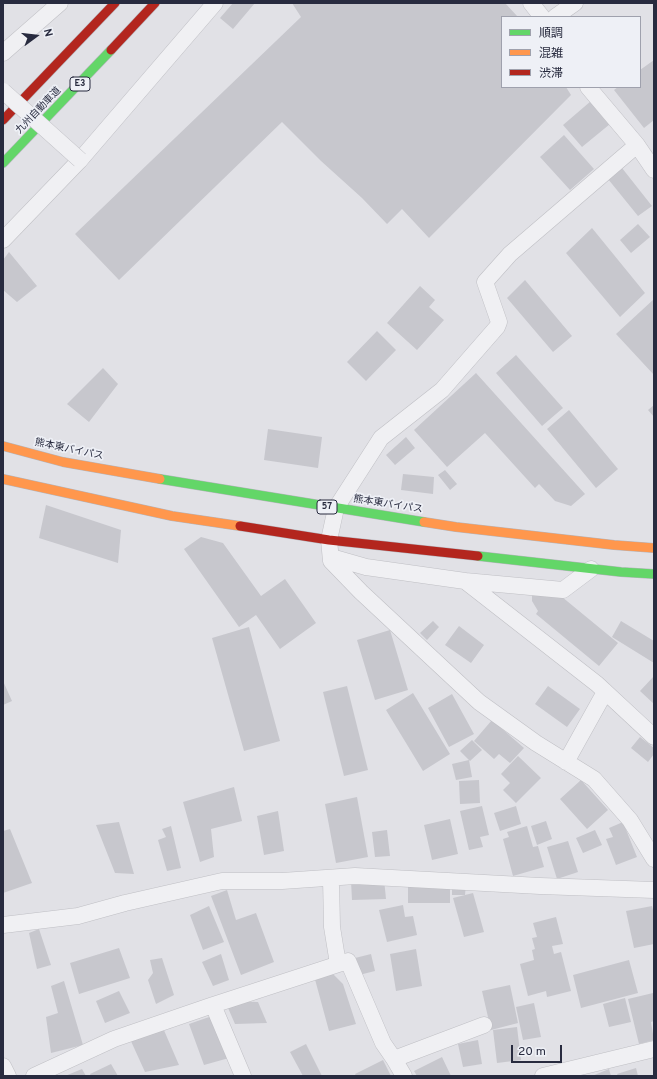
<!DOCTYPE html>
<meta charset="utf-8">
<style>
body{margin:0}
#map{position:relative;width:657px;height:1079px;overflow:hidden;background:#e1e1e6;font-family:Overpass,"Noto Sans JP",sans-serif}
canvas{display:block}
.frame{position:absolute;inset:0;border:4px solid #282b3f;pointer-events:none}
.legend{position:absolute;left:501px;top:16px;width:140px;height:72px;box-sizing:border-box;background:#eef0f6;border:1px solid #9fa1ad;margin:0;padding:5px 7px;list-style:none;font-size:12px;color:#282b3f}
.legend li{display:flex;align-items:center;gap:8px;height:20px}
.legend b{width:20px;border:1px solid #9fa1ad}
.north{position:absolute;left:16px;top:16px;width:40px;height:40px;-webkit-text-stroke:3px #eef0f6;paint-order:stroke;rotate:75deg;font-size:11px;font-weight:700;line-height:16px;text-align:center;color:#282b3f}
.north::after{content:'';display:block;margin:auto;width:14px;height:18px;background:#282b3f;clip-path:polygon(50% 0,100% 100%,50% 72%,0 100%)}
.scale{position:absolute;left:511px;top:1045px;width:51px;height:18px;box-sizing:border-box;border:2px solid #282b3f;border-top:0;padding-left:5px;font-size:12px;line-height:14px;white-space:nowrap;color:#282b3f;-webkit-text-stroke:3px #eef0f6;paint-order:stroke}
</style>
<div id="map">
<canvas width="657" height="1079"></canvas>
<div class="frame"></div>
<ul class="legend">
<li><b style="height:5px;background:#63d668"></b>順調</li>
<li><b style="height:5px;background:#ff974d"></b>混雑</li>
<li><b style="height:5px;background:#b3261e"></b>渋滞</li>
</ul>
<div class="north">N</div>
<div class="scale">20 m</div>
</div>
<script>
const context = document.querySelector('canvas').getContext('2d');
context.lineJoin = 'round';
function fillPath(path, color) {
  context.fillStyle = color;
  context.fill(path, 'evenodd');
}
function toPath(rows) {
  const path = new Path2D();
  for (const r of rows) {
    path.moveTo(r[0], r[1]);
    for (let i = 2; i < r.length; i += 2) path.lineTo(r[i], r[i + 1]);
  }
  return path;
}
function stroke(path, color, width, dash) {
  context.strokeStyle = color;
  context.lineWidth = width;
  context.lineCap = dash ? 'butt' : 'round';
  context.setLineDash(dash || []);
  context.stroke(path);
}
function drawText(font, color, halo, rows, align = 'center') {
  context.font = font + ' Overpass,"Noto Sans JP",sans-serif';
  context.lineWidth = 3.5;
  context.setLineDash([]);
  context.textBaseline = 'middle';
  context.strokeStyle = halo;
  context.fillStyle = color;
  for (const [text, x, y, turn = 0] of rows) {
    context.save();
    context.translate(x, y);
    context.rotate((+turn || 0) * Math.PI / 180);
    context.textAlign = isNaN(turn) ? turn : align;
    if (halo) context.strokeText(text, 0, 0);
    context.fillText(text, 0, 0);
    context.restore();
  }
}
const building = toPath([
 [233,3,255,3,233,29,220,18],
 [292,3,505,3,518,17,502,17,502,87,566,87,571,95,429,238,402,209,387,224,362,198,321,161,282,122,119,280,75,234,301,17],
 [654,60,654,120,644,128,614,90,618,87,640,87,640,70],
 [591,101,610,124,582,147,563,125],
 [564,135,594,169,570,190,540,157],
 [622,168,652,206,638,216,608,179],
 [638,224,650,237,631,253,620,240],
 [592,228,645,293,620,317,566,253],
 [9,252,37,286,17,302,3,290,3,260],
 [525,280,572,336,553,352,507,298],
 [420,286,435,300,429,307,444,320,417,350,387,323],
 [654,299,654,375,616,334],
 [377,331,396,350,366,381,347,362],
 [516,355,563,408,542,426,496,373],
 [103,368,118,384,89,422,67,404],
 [476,373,585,494,571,506,555,501,539,484,535,488,485,433,447,467,414,430],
 [654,405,654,417,648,410],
 [569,410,618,469,596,488,547,429],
 [268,429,322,437,318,468,264,460],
 [406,437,415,448,395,465,386,455],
 [445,470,457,484,450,490,438,475],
 [403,474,434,477,433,494,401,490],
 [46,505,121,530,118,563,39,538],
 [201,537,223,543,261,596,285,579,316,623,280,649,256,615,239,627,184,549],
 [556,592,618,643,599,666,536,614,538,611,532,601,532,594],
 [433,621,439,627,427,640,420,633],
 [621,621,654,641,654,663,612,637],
 [459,626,484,645,471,663,445,645],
 [249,627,280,741,244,751,212,638],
 [390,630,408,690,375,700,357,640],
 [654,676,654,704,640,691],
 [3,681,12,701,3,705],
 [347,686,368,770,344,776,323,692],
 [548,686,580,709,567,727,535,704],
 [413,693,450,754,423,771,386,710],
 [452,694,474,734,449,747,428,708],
 [492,720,524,748,510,763,499,754,494,759,474,741],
 [640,737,654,748,654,754,648,762,631,748],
 [472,740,482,750,470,761,469,760,472,777,456,780,452,764,469,760,460,751],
 [518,756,541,778,516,803,503,790,510,783,501,774],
 [479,780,480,803,460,804,459,781],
 [581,780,608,810,587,829,560,799],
 [234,787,242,821,211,829,214,857,200,862,183,802],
 [357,797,368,857,336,863,325,804],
 [482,806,489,835,480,837,483,847,469,850,460,811],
 [516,806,521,824,500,831,494,813],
 [278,811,284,851,264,855,257,816],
 [450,819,458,854,432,860,424,825],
 [546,821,552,839,537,845,531,826],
 [119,822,134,874,115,873,96,825],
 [623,822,637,857,616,865,606,839,613,837,609,828],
 [171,826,181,868,167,871,158,840,166,837,162,829],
 [527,826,533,847,538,846,544,867,513,876,503,839,509,837,507,832],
 [10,829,32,883,3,893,3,831],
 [387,830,390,856,375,857,372,832],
 [595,830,602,845,583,853,576,838],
 [568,841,578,872,557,879,547,847],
 [384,879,386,899,352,900,351,881],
 [408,883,450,883,450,903,408,903],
 [452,883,466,883,465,895,452,895],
 [227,890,236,920,256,913,274,962,241,975,211,896],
 [473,893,484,932,464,937,453,898],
 [403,905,405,917,413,916,417,935,387,942,379,910],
 [209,906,224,942,203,950,190,915],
 [652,906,654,914,654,944,634,948,626,911],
 [556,917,563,944,552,946,554,954,561,952,571,991,547,997,546,991,528,996,520,964,534,960,532,950,535,949,532,938,537,937,533,923],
 [39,929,51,965,37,969,29,933],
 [119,948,130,978,79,994,70,963],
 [416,949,422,986,396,991,390,954],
 [221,954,229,980,213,986,202,962],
 [371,954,375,971,355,976,351,959],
 [162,958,174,995,156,1004,148,980,153,973,150,960],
 [629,960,638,993,581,1008,573,975],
 [313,972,331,972,343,984,356,1024,329,1031],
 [64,981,83,1045,51,1053,46,1017,58,1013,51,986],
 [510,985,518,1023,491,1030,482,991],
 [119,991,130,1013,105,1023,96,1001],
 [653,993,654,1021,651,1022,654,1040,639,1044,628,999],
 [625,998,631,1022,609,1027,603,1004],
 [225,1001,258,1002,267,1023,235,1024],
 [534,1003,541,1037,523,1040,516,1007],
 [212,1016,229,1058,204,1065,189,1024],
 [517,1027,521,1060,497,1063,493,1030],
 [163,1028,179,1065,145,1072,130,1039],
 [478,1040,482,1064,463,1067,458,1044],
 [306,1044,322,1076,303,1076,290,1052],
 [442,1057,451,1076,417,1076,414,1071],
 [383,1060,391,1076,356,1076,355,1074],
 [111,1064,118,1076,91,1076,90,1074],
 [636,1068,638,1076,618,1076,617,1074],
 [82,1069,86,1076,65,1076],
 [609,1069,611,1076,592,1076]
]);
const street = toPath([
 [531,3,542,17],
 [555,17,575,3],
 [3,53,60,3],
 [588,87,637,145,654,170],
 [637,145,510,254,485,282,499,322,497,327,442,390,381,438,336,508,329,540,331,561,361,592,479,702,536,743,594,779,630,820,654,859],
 [3,240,80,160,215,3],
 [331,557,366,567,465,581,597,684,654,737],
 [465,581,563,590,591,569],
 [566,762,605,692],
 [331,878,332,927,338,964],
 [3,925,78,916,125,903,222,881,282,881,355,876,540,886,654,890],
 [213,1005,348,961,383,1043,394,1059,404,1076],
 [394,1059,484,1025],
 [3,1066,8,1076],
 [34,1076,114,1039,213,1005,243,1076],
 [543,1076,654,1049]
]);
const fast = toPath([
 [3,163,111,50],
 [160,479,424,522],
 [478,556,621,572,654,574]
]);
const slow = toPath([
 [3,446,63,462,160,479],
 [3,479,172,516,240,526],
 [424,522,456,527,614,545,654,548]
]);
const jam = toPath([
 [111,50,155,3],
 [3,120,115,3],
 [240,526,329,540,478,556]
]);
const streetBridge = toPath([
 [3,91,80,160]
]);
const shields = [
 [80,84,20],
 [327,507,20]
];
const shieldNames = [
 ["E3",80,84],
 ["57",327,507]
];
const streetNames = [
 ["九州自動車道",39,111,-46],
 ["熊本東バイパス",69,450,12],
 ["熊本東バイパス",388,505,9]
];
fillPath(building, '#c7c7cd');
stroke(street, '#bfbfc4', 17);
stroke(fast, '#b3b4bb', 10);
stroke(slow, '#b3b4bb', 10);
stroke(jam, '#b3b4bb', 10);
stroke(street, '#f0f0f3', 16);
stroke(fast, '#63d668', 9);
stroke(slow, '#ff974d', 9);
stroke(jam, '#b3261e', 9);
stroke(streetBridge, '#bfbfc4', 17, []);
stroke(streetBridge, '#f0f0f3', 16);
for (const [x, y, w] of shields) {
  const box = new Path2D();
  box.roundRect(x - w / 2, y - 7, w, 14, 3);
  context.fillStyle = '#eef0f6';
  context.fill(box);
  stroke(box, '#282b3f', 1);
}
drawText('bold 9px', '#282b3f', null, shieldNames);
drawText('10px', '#282b3f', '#eef0f6', streetNames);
</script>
